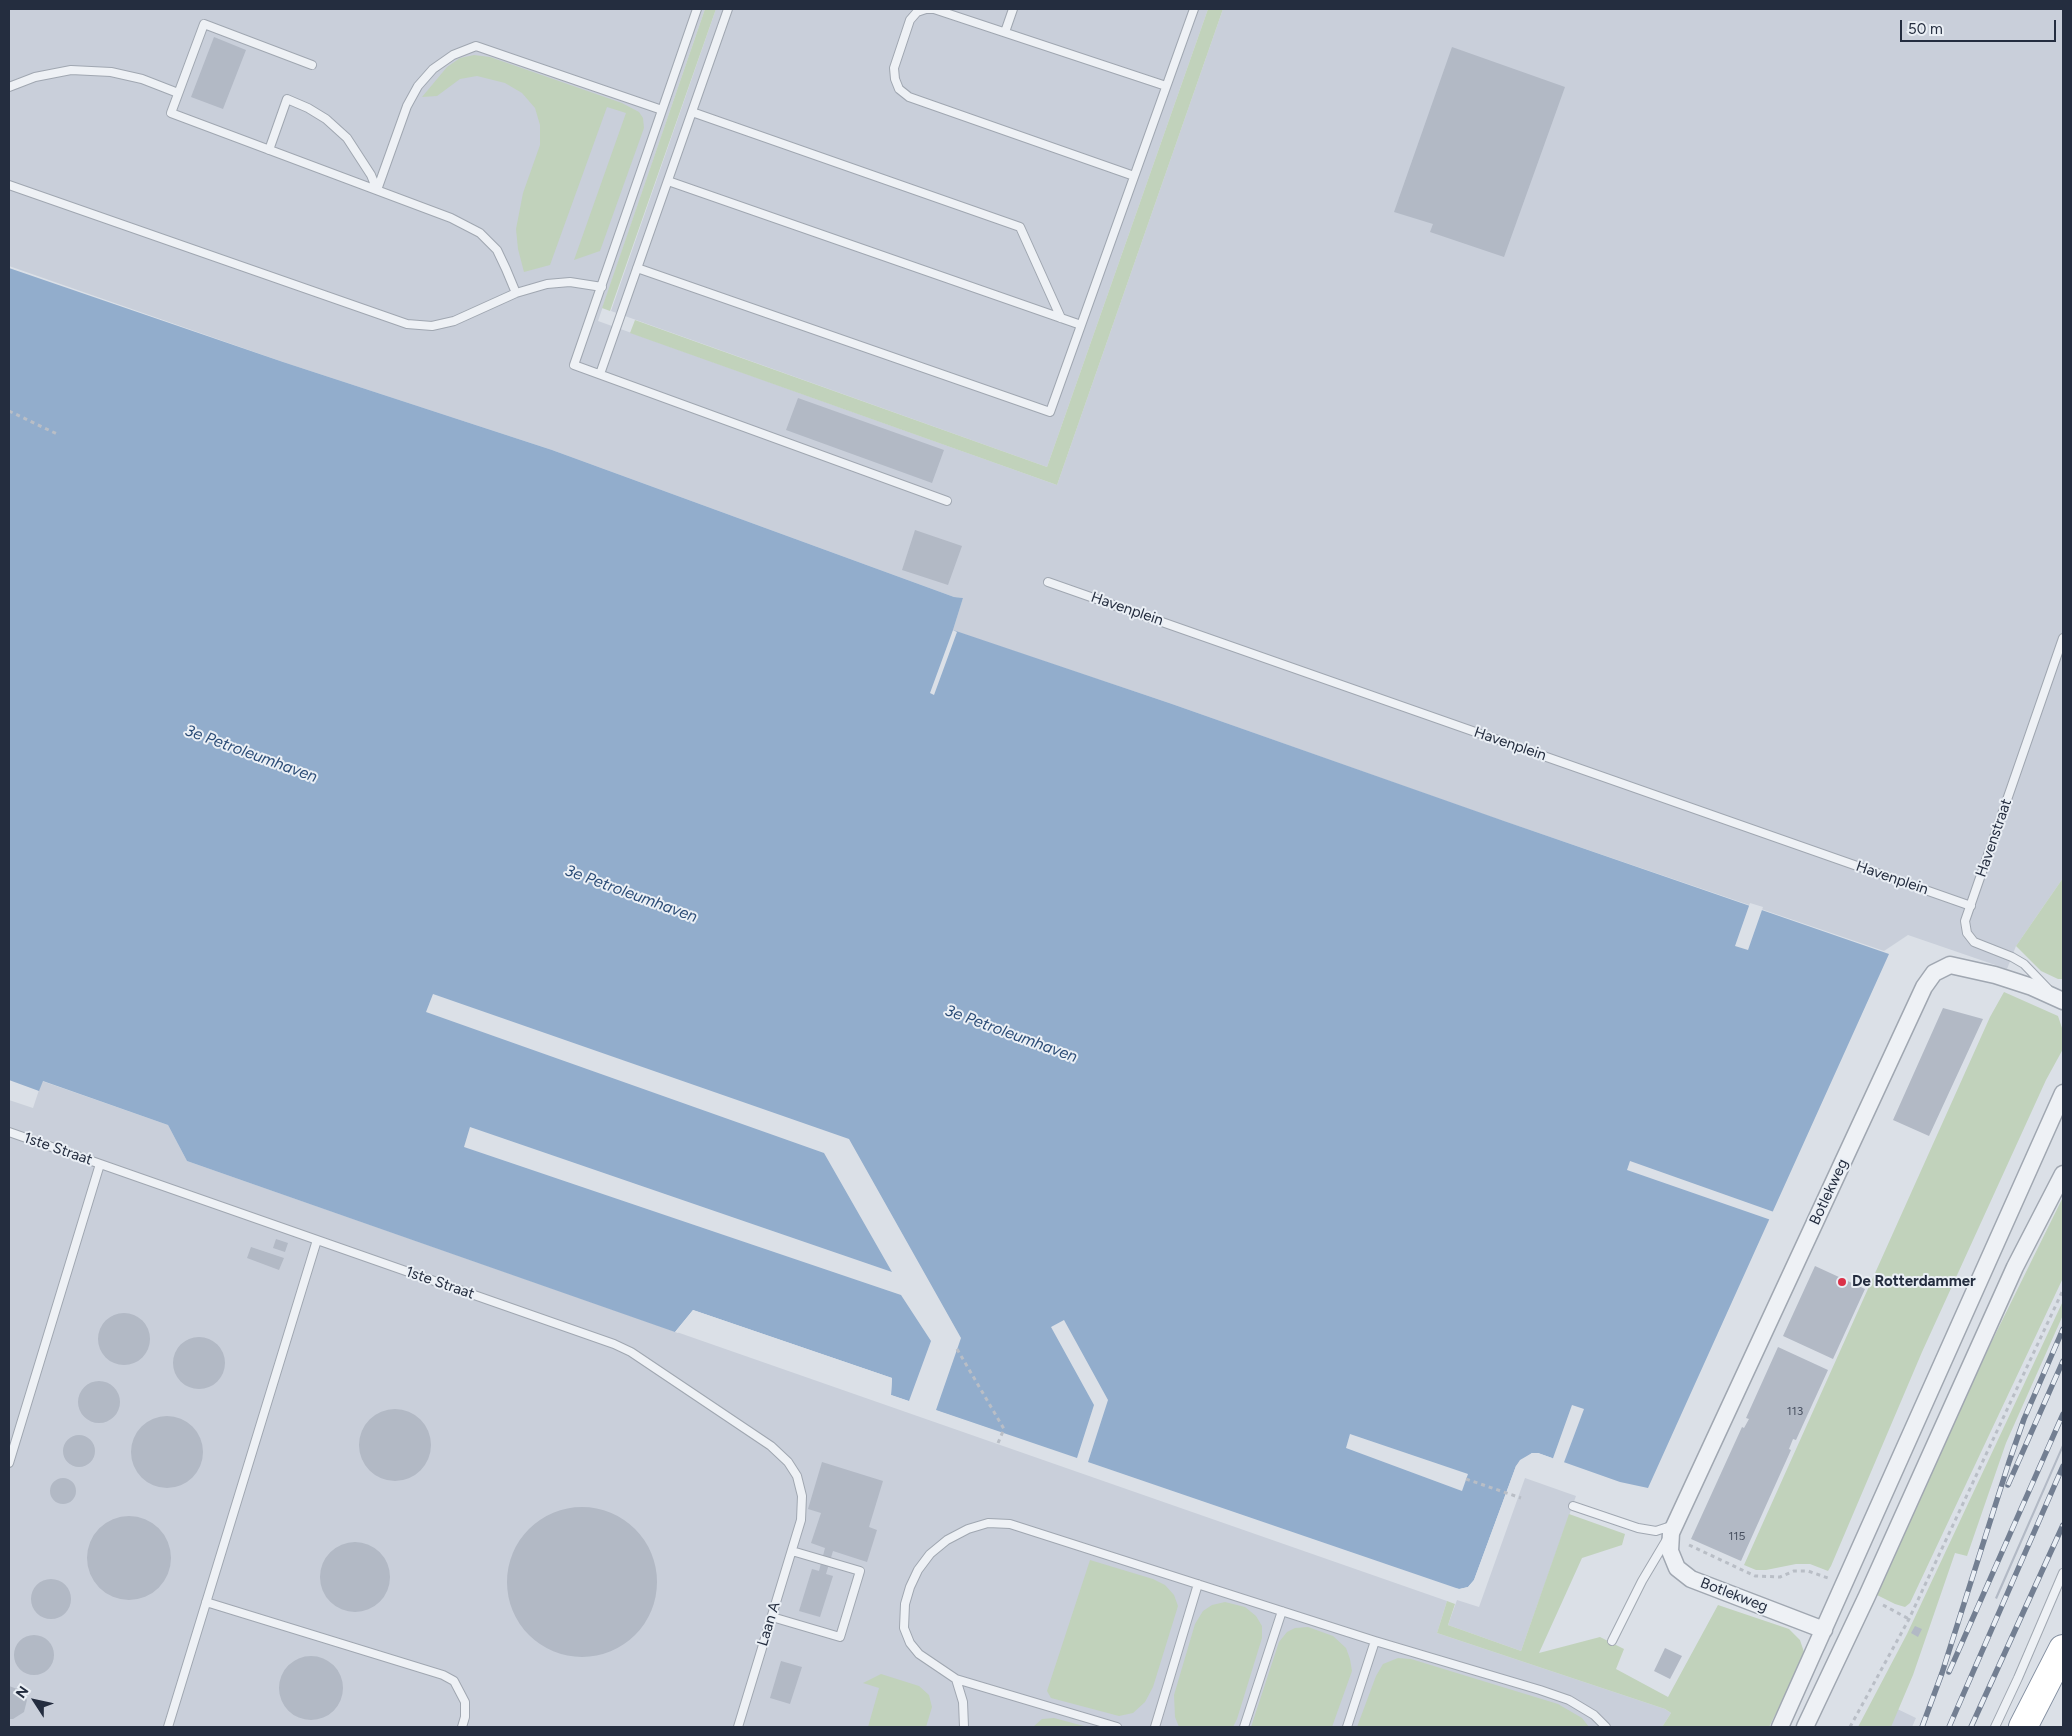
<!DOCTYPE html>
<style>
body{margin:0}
#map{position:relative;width:2072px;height:1736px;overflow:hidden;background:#dbe0e7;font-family:Figtree,sans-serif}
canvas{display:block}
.frame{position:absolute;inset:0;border:10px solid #242d3f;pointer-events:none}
.north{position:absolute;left:10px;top:1676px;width:50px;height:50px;-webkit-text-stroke:4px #eaeff5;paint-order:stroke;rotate:305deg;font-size:14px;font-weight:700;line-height:20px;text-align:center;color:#242d3f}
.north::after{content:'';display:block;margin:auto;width:18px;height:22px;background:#242d3f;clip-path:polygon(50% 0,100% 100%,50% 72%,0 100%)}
.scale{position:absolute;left:1900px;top:20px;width:156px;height:22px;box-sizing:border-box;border:2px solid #242d3f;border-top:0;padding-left:6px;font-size:15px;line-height:18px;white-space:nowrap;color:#242d3f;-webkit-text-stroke:4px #eaeff5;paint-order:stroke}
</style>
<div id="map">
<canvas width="2072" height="1736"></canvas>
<div class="frame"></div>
<div class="north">N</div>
<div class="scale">50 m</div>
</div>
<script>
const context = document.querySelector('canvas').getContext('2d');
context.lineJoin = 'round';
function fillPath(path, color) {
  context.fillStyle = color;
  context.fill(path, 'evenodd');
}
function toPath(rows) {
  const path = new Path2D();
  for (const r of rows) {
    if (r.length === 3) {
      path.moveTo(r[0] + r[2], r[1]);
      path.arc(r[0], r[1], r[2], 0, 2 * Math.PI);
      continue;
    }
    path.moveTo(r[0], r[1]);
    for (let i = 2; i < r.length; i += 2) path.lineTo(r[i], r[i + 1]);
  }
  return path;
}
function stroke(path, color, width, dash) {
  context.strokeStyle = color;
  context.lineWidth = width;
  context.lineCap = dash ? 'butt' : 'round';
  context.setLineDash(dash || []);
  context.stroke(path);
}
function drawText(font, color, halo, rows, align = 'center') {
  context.font = font + ' Figtree,sans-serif';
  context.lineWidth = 4;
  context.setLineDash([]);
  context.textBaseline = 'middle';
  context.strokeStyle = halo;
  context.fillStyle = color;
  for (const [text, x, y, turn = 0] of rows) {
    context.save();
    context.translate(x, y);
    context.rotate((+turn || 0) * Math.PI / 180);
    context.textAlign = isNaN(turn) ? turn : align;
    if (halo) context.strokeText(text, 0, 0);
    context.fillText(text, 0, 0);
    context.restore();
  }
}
const built = toPath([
 [9,9,705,9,598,321,1057,485,1223,9,2063,9,2063,878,2016,946,2007,969,1908,935,1884,951,1480,813,1172,704,957,632,953,630,963,598,954,597,552,450,283,362,9,266],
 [716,9,1208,9,1047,467,611,311],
 [42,1081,168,1125,187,1161,1447,1601,1437,1633,1665,1709,1671,1713,1662,1727,9,1727,9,1100,33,1108],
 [1525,1478,1576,1496,1521,1651,1448,1625,1457,1600,1479,1607],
 [1889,1705,1916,1718,1912,1727,1879,1727]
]);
const green = toPath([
 [705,9,716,9,610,311,602,308],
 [1208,9,1223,9,1057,485,630,333,635,320,1047,467],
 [474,55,490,57,622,103,639,112,643,118,644,128,600,251,574,260,626,113,607,107,550,265,524,272,518,249,516,229,523,193,540,145,540,125,535,108,522,93,505,83,477,76,460,79,437,96,422,97,447,67,460,58],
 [2063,878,2063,979,2058,979,2041,971,2016,946],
 [2004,992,2058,1016,2063,1031,2063,1049,2046,1080,1922,1352,1831,1566,1828,1571,1810,1564,1796,1564,1766,1570,1756,1570,1744,1565,1990,1017],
 [2063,1197,2063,1278,1910,1603,1905,1607,1895,1604,1875,1594,1990,1345],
 [2063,1301,2063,1315,2006,1443,1967,1556,1955,1553,1913,1675,1891,1727,1858,1727,1907,1634],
 [1569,1514,1625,1534,1622,1545,1582,1558,1539,1653,1600,1637,1624,1649,1616,1669,1668,1697,1718,1605,1789,1629,1800,1640,1804,1652,1802,1662,1769,1727,1662,1727,1671,1713,1665,1709,1437,1633,1447,1601,1455,1604,1448,1625,1521,1651],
 [1090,1560,1153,1579,1165,1585,1174,1595,1178,1606,1153,1687,1145,1702,1133,1713,1119,1716,1051,1698,1047,1691],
 [1225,1602,1245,1607,1256,1616,1262,1626,1262,1638,1237,1719,1233,1727,1179,1727,1175,1717,1174,1695,1195,1624,1203,1611,1212,1605],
 [1308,1627,1333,1636,1346,1648,1350,1659,1352,1671,1332,1727,1251,1727,1279,1642,1287,1632,1295,1628],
 [1398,1658,1411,1659,1558,1704,1582,1718,1589,1727,1357,1727,1376,1676,1383,1664],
 [881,1674,919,1686,929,1695,932,1707,926,1727,868,1727,879,1688,863,1683],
 [1054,1718,1080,1725,1088,1727,1033,1727,1042,1719]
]);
const water = toPath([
 [9,268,283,362,552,450,954,597,963,598,953,630,1172,704,1504,821,1889,954,1648,1488,1620,1482,1538,1453,1532,1453,1516,1466,1474,1580,1468,1587,1460,1589,1451,1588,891,1395,892,1378,693,1310,675,1332,187,1161,168,1125,43,1081,39,1091,9,1080]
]);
const pier = toPath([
 [953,630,957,632,934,695,930,693],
 [1750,903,1763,907,1748,950,1735,946],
 [433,994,849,1139,961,1338,936,1410,1077,1458,1094,1405,1051,1327,1064,1320,1108,1400,1088,1462,1459,1589,1468,1587,1474,1580,1516,1466,1520,1460,1532,1453,1538,1453,1552,1458,1550,1460,1538,1455,1533,1456,1522,1462,1518,1468,1477,1581,1469,1589,1459,1592,891,1398,889,1395,889,1380,693,1313,678,1333,675,1332,693,1310,892,1378,891,1395,909,1401,931,1341,901,1295,464,1147,470,1127,892,1272,824,1153,426,1012],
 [1630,1161,1774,1212,1771,1220,1627,1170],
 [1572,1405,1584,1409,1563,1465,1552,1461],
 [1350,1434,1468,1474,1462,1491,1346,1448]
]);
const building = toPath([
 [214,37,246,50,223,109,191,97],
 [1452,47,1565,87,1504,257,1430,232,1433,224,1394,212],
 [798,398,944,450,932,483,786,430],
 [915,530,962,546,948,585,902,570],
 [1943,1008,1983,1019,1929,1136,1893,1120],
 [276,1239,288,1243,285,1252,273,1248],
 [251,1247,284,1258,279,1270,247,1258],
 [1815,1266,1865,1289,1833,1359,1783,1336],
 [124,1339,26],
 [199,1363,26],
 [1778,1347,1828,1370,1796,1440,1793,1439,1789,1449,1791,1450,1741,1561,1691,1539,1742,1427,1744,1428,1749,1419,1746,1418],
 [99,1402,21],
 [395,1445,36],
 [167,1452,36],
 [79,1451,16],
 [2063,1443,2063,1448,1997,1599,1995,1598],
 [822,1462,883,1481,869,1527,877,1530,867,1562,833,1551,826,1574,833,1576,820,1617,799,1611,812,1569,819,1571,825,1548,811,1543,821,1513,808,1509],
 [63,1491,13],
 [582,1582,75],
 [129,1558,42],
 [355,1577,35],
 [51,1599,20],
 [1915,1626,1922,1629,1918,1637,1911,1633],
 [34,1655,20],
 [1665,1648,1682,1656,1670,1679,1654,1671],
 [311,1688,32],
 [781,1661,802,1667,790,1704,770,1698],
 [9,1686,20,1690,27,1700,24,1712,13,1719,9,1719]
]);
const path = toPath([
 [9,411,57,434],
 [957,1349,1004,1429,998,1443],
 [1466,1479,1521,1498],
 [1689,1545,1755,1576,1780,1577,1794,1571,1808,1571,1828,1578],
 [1883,1605,1909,1619],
 [1850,1727,1909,1619,2063,1290]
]);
const lane = toPath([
 [697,9,574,365,947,501],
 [1005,32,1013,9],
 [312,65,204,24,171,113,451,218,480,233,497,250,506,269,516,293],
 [9,87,35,77,71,70,111,72,142,79,178,93],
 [692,112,1020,227,1061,318],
 [269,150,287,99,308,108,326,119,347,138,371,175,377,190,407,106,418,86,433,69,453,55,476,46,662,110],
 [1134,176,909,97,899,89,895,79,894,68,910,20,917,12,926,9,934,9,1166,86],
 [668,181,1081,325],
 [9,185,407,324,432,326,454,321,516,293,547,284,570,282,602,287],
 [637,268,1050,412,1194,9],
 [600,374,728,9],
 [1048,582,1971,906],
 [2048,989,2024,964,2012,957,1974,942,1967,933,1965,921,2063,638],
 [9,1132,614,1344,631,1352,771,1446,788,1462,797,1476,802,1496,801,1520,738,1727],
 [9,1463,100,1164],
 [1573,1506,1638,1528,1656,1531,1671,1526],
 [206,1602,443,1675,454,1681,465,1702,465,1717,462,1727],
 [772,1617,840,1637,860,1571,792,1551],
 [1612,1641,1642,1581,1667,1539],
 [956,1679,1117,1727],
 [168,1727,317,1240],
 [964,1727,963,1702,956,1679,919,1654,910,1643,904,1628,905,1604,910,1587,918,1570,930,1554,947,1540,968,1529,988,1523,1010,1524,1375,1641,1540,1690,1569,1700,1594,1715,1606,1727],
 [1155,1727,1198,1584],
 [1244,1727,1282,1611],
 [1347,1727,1375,1641],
 [1995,1727,2018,1678,2063,1573]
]);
const street = toPath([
 [1824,1630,1691,1579,1677,1568,1670,1551,1671,1533,1924,987,1934,973,1950,965,1995,975,2032,987,2063,1001],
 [1780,1727,2063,1093],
 [1805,1727,1867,1596,2015,1267,2063,1174]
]);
const highway = toPath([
 [2023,1727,2063,1649]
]);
const rail = toPath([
 [2008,1485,2063,1361],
 [1949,1672,2063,1414],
 [1922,1727,1942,1673,2009,1462,2024,1419,2063,1329],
 [1949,1727,2063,1466],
 [1971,1727,2063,1525]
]);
const markers = [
 [1842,1282,5,"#db3149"]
];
const numberNames = [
 ["113",1795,1411],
 ["115",1737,1536]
];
const streetNames = [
 ["Havenplein",1127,609,19],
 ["Havenplein",1510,744,19],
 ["Havenstraat",1994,838,-71],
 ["Havenplein",1892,878,19],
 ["1ste Straat",58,1149,19],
 ["Botlekweg",1829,1192,-65],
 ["1ste Straat",440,1283,19],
 ["Botlekweg",1734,1595,21],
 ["Laan A",769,1624,-73]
];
const poiNames = [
 ["De Rotterdammer",1852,1282]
];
const waterNames = [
 ["3e Petroleumhaven",251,754,20],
 ["3e Petroleumhaven",631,894,20],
 ["3e Petroleumhaven",1011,1034,20]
];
fillPath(built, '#c9cfda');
fillPath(green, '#c1d2bb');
fillPath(water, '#92adcc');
fillPath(pier, '#dbe0e7');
fillPath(building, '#b2b9c5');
stroke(lane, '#a0a7b1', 10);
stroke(street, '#a0a7b1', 19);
stroke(highway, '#818d9f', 30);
stroke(path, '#b9bec6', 3, [4, 4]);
stroke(lane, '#eef1f5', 8);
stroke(street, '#eef1f5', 16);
stroke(highway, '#fff', 28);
stroke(rail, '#737f92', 5.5);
stroke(rail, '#eaeff5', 4, [11]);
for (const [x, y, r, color] of markers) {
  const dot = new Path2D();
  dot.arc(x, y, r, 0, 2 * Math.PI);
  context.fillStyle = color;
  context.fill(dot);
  stroke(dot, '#eaeff5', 2);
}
drawText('12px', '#485060', null, numberNames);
drawText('15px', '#242d3f', '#eaeff5', streetNames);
drawText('bold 15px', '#242d3f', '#eaeff5', poiNames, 'left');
drawText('italic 16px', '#2a4b76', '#eaeff5', waterNames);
</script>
